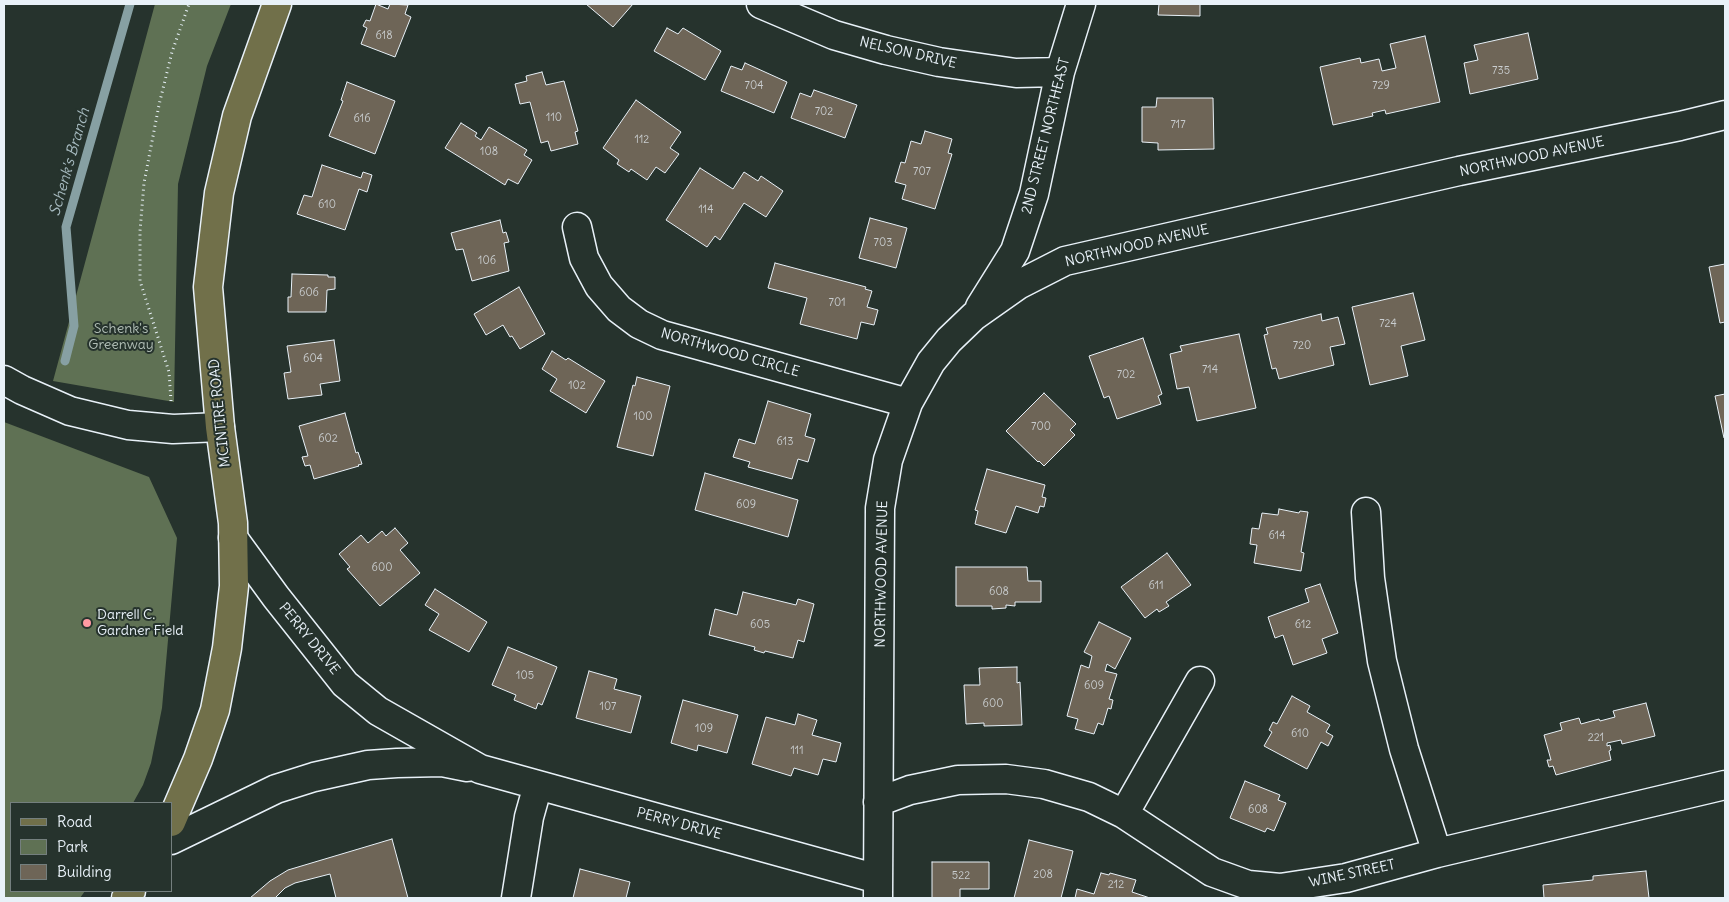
<!DOCTYPE html>
<style>
body{margin:0}
#map{position:relative;width:1729px;height:902px;overflow:hidden;background:#26332d;font-family:Delius,sans-serif}
canvas{display:block}
.frame{position:absolute;inset:0;border:5px solid #e8f1f8;pointer-events:none}
.legend{position:absolute;left:10px;top:802px;width:162px;height:90px;box-sizing:border-box;background:#26332d;border:1px solid #747f7e;margin:0;padding:6px 9px;list-style:none;font-size:15px;color:#e8f1f8}
.legend li{display:flex;align-items:center;gap:10px;height:25px}
.legend b{width:25px;border:1px solid #747f7e}
</style>
<div id="map">
<canvas width="1729" height="902"></canvas>
<div class="frame"></div>
<ul class="legend">
<li><b style="height:6px;background:#71704a"></b>Road</li>
<li><b style="height:14px;background:#5f7154"></b>Park</li>
<li><b style="height:14px;background:#6e6557"></b>Building</li>
</ul>
</div>
<script>
const context = document.querySelector('canvas').getContext('2d');
context.lineJoin = 'round';
function fillPath(path, color) {
  context.fillStyle = color;
  context.fill(path, 'evenodd');
}
function toPath(rows) {
  const path = new Path2D();
  for (const r of rows) {
    path.moveTo(r[0], r[1]);
    for (let i = 2; i < r.length; i += 2) path.lineTo(r[i], r[i + 1]);
  }
  return path;
}
function stroke(path, color, width, dash) {
  context.strokeStyle = color;
  context.lineWidth = width;
  context.lineCap = dash ? 'butt' : 'round';
  context.setLineDash(dash || []);
  context.stroke(path);
}
function drawText(font, color, halo, rows, align = 'center') {
  context.font = font + ' Delius,sans-serif';
  context.lineWidth = 4;
  context.setLineDash([]);
  context.textBaseline = 'middle';
  context.strokeStyle = halo;
  context.fillStyle = color;
  for (const [text, x, y, turn = 0] of rows) {
    context.save();
    context.translate(x, y);
    context.rotate((+turn || 0) * Math.PI / 180);
    context.textAlign = isNaN(turn) ? turn : align;
    if (halo) context.strokeText(text, 0, 0);
    context.fillText(text, 0, 0);
    context.restore();
  }
}
const green = toPath([
 [155,4,231,4,207,66,178,184,174,402,53,381],
 [4,422,149,477,177,538,162,708,151,763,143,785,133,803,11,803,11,891,85,891,80,898,4,898]
]);
const stream = toPath([
 [65,361,74,326,66,227,130,4]
]);
const building = toPath([
 [376,4,388,9,390,4,408,5,405,14,411,17,395,57,361,44,367,28,363,26,366,20,370,21,376,4],
 [586,4,633,4,613,27,586,4],
 [1159,4,1200,4,1200,16,1158,15,1159,4],
 [667,28,678,34,683,28,721,51,705,80,654,51,667,28],
 [1528,33,1538,79,1470,94,1464,63,1478,60,1474,45,1528,33],
 [1425,36,1440,102,1386,114,1385,110,1372,113,1373,116,1333,125,1320,67,1360,58,1361,63,1379,59,1382,71,1396,68,1390,44,1425,36],
 [745,63,787,82,774,113,721,91,731,66,742,70,745,63],
 [542,72,546,85,564,81,578,131,575,132,578,144,551,151,548,141,541,143,530,102,520,104,515,84,527,81,526,76,542,72],
 [347,82,395,101,375,154,329,136,343,101,341,100,347,82],
 [814,90,857,105,845,138,791,118,800,93,811,97,814,90],
 [1157,98,1213,98,1214,149,1158,150,1158,143,1142,142,1142,107,1156,107,1157,98],
 [636,100,681,132,670,148,679,154,665,173,656,167,647,180,631,169,629,172,617,164,619,160,603,148,636,100],
 [461,123,477,133,475,136,481,140,489,127,527,150,524,155,532,160,518,184,508,179,505,185,445,148,461,123],
 [925,131,952,139,948,153,952,154,935,209,902,199,906,185,895,182,901,162,905,163,911,141,921,144,925,131],
 [322,165,361,178,363,172,372,175,367,192,359,189,345,230,297,214,304,195,312,197,322,165],
 [700,168,733,189,744,172,758,181,761,176,783,191,766,217,744,203,720,240,715,236,707,247,666,220,700,168],
 [870,218,907,228,896,268,859,258,870,218],
 [500,220,503,233,506,232,509,242,504,243,509,271,472,281,463,249,456,250,451,233,500,220],
 [775,263,866,287,865,289,872,291,867,307,878,310,874,325,861,322,857,339,800,324,807,298,768,288,775,263],
 [1725,264,1725,322,1720,323,1709,267,1725,264],
 [292,274,328,275,328,277,335,277,335,289,327,290,326,312,288,312,288,297,291,297,292,274],
 [519,287,545,334,520,349,512,336,510,337,503,325,486,335,474,314,519,287],
 [1413,293,1425,340,1401,346,1408,376,1370,385,1352,307,1413,293],
 [1321,314,1322,321,1338,317,1345,344,1330,347,1334,365,1279,379,1276,368,1272,369,1264,335,1268,334,1266,328,1321,314],
 [1239,334,1256,408,1197,421,1189,387,1177,389,1170,354,1182,351,1180,346,1239,334],
 [1143,338,1162,394,1158,396,1161,404,1117,419,1109,396,1104,398,1089,356,1143,338],
 [334,340,340,381,320,384,322,395,288,399,284,373,291,372,287,346,334,340],
 [552,351,566,360,568,358,605,381,586,413,550,391,557,379,542,369,552,351],
 [637,377,670,386,653,456,617,447,633,385,635,386,637,377],
 [1044,393,1076,424,1070,430,1075,435,1044,466,1039,461,1038,462,1006,431,1044,393],
 [1725,394,1725,437,1724,438,1715,396,1725,394],
 [768,401,811,414,805,436,815,439,808,462,798,459,792,479,748,467,750,462,733,457,739,439,755,444,768,401],
 [345,413,356,453,358,452,362,464,358,465,359,466,314,479,310,465,305,466,302,457,308,456,299,426,345,413],
 [987,469,1045,485,1042,497,1046,498,1044,507,1040,506,1038,513,1016,506,1006,533,975,524,978,511,975,510,987,469],
 [705,473,798,500,788,537,695,510,705,473],
 [1279,509,1299,513,1300,511,1308,512,1301,552,1304,553,1301,571,1254,563,1257,545,1250,544,1252,528,1259,529,1262,513,1278,515,1279,509],
 [395,528,408,543,400,550,420,573,380,606,347,569,350,567,339,554,361,535,368,543,382,531,386,536,395,528],
 [1167,553,1191,585,1166,602,1169,606,1159,612,1157,609,1145,618,1121,587,1167,553],
 [956,567,1027,567,1028,581,1041,581,1041,602,1015,602,1015,606,1006,605,1006,608,992,609,992,606,956,606,956,567],
 [1320,584,1338,633,1322,639,1327,653,1293,665,1283,635,1275,638,1268,617,1309,602,1305,589,1320,584],
 [435,589,487,622,469,652,429,630,439,614,425,605,435,589],
 [743,592,796,605,798,599,814,604,804,642,798,640,793,658,765,651,764,653,754,650,755,647,709,635,715,609,737,615,743,592],
 [1099,622,1131,638,1115,669,1107,664,1105,671,1117,674,1109,699,1113,700,1111,709,1108,708,1103,725,1098,723,1094,734,1075,729,1078,719,1067,716,1081,665,1089,668,1092,656,1084,652,1099,622],
 [508,647,557,667,542,705,538,703,536,709,514,700,516,695,492,685,508,647],
 [1017,667,1017,683,1020,682,1022,725,984,726,984,723,966,724,964,685,980,685,979,668,1017,667],
 [589,671,617,679,614,689,641,696,631,733,576,718,589,671],
 [1292,696,1310,706,1307,712,1330,725,1326,732,1333,736,1328,746,1321,742,1307,769,1264,746,1272,732,1269,730,1273,722,1277,724,1292,696],
 [683,700,738,715,727,753,698,745,697,751,671,743,683,700],
 [1646,703,1655,736,1622,744,1621,740,1607,743,1607,746,1610,745,1611,750,1609,751,1611,760,1556,775,1553,766,1549,767,1547,760,1551,760,1544,735,1562,730,1560,723,1579,718,1581,724,1599,719,1600,721,1615,717,1613,711,1646,703],
 [798,714,817,720,812,735,841,743,836,762,823,759,818,775,794,768,791,776,752,764,766,717,795,725,798,714],
 [1245,781,1280,795,1278,800,1286,803,1274,831,1267,828,1265,832,1230,818,1245,781],
 [392,839,408,898,336,898,330,874,295,883,285,888,276,897,277,898,250,898,270,881,288,870,392,839],
 [1029,840,1073,851,1061,898,1014,898,1029,840],
 [932,862,989,862,989,889,960,889,960,898,932,898,932,862],
 [580,869,630,882,626,898,573,898,580,869],
 [1646,871,1649,898,1544,898,1543,885,1593,880,1593,876,1646,871],
 [1101,873,1109,875,1110,873,1136,880,1132,892,1150,898,1075,898,1077,889,1094,894,1101,873]
]);
const path = toPath([
 [171,401,169,372,140,281,140,231,144,183,159,105,172,52,189,4]
]);
const minor = toPath([
 [761,4,834,35,886,50,939,62,1016,73,1060,72],
 [577,227,584,258,599,286,619,309,639,324,662,335,908,403],
 [980,307,1015,251,1034,194,1060,72,1081,4],
 [4,380,22,390,70,411,128,425,173,429,220,427],
 [1366,512,1370,578,1382,661,1404,749,1437,853],
 [233,538,276,597,345,684,378,711,480,769,878,879],
 [878,802,910,790,958,780,1006,779,1044,784,1089,797,1124,814,1212,872,1248,885,1280,888,1346,878,1437,853,1725,785],
 [1124,814,1200,681],
 [171,840,276,789,314,777,368,765,397,763,442,762,467,767],
 [516,898,529,817,538,785],
 [878,898,880,508,888,460,908,403,931,362,949,340,974,316,1018,285,1065,261,1459,171,1680,126,1725,115]
]);
const major = toPath([
 [171,822,198,759,215,710,227,648,234,586,233,523,220,427,208,287,219,193,237,116,277,4],
 [126,898,131,891]
]);
const markers = [
 [87,623,5,"#ff9aa2"]
];
const numberNames = [
 ["618",384,36],
 ["735",1501,71],
 ["704",754,86],
 ["729",1381,86],
 ["702",824,112],
 ["110",554,118],
 ["616",362,119],
 ["717",1178,125],
 ["112",642,140],
 ["108",489,152],
 ["707",922,172],
 ["610",327,205],
 ["114",706,210],
 ["703",883,243],
 ["106",487,261],
 ["606",309,293],
 ["701",837,303],
 ["724",1388,324],
 ["720",1302,346],
 ["604",313,359],
 ["714",1210,370],
 ["702",1126,375],
 ["102",577,386],
 ["100",643,417],
 ["700",1041,427],
 ["602",328,439],
 ["613",785,442],
 ["609",746,505],
 ["614",1277,536],
 ["600",382,568],
 ["611",1156,586],
 ["608",999,592],
 ["605",760,625],
 ["612",1303,625],
 ["105",525,676],
 ["609",1094,686],
 ["600",993,704],
 ["107",608,707],
 ["109",704,729],
 ["610",1300,734],
 ["221",1596,738],
 ["111",797,751],
 ["608",1258,810],
 ["208",1043,875],
 ["522",961,876],
 ["212",1116,885]
];
const streetNames = [
 ["NELSON DRIVE",908,53,13],
 ["2ND STREET NORTHEAST",1046,136,-76],
 ["NORTHWOOD AVENUE",1532,157,-12],
 ["NORTHWOOD AVENUE",1137,246,-13],
 ["NORTHWOOD CIRCLE",730,353,16],
 ["MCINTIRE ROAD",220,413,-96],
 ["NORTHWOOD AVENUE",882,574,-89],
 ["PERRY DRIVE",309,639,51],
 ["PERRY DRIVE",679,824,15],
 ["WINE STREET",1352,874,-12]
];
const parkNames = [
 ["Schenk's",121,329],
 ["Greenway",121,345]
];
const poiNames = [
 ["Darrell C.",97,615],
 ["Gardner Field",97,631]
];
const waterNames = [
 ["Schenk's Branch",70,162,-74]
];
fillPath(green, '#5f7154');
stroke(stream, '#87a0a3', 9);
fillPath(building, '#6e6557');
stroke(building, '#e8f1f8', 1);
stroke(minor, '#e8f1f8', 31);
stroke(major, '#e8f1f8', 31);
stroke(path, '#e8f1f8', 3, [1, 4]);
stroke(minor, '#26332d', 28);
stroke(major, '#71704a', 28);
for (const [x, y, r, color] of markers) {
  const dot = new Path2D();
  dot.arc(x, y, r, 0, 2 * Math.PI);
  context.fillStyle = color;
  context.fill(dot);
  stroke(dot, '#26332d', 2);
}
drawText('11px', '#caced0', null, numberNames);
drawText('14px', '#e8f1f8', '#26332d', streetNames);
drawText('14px', '#b1beb6', '#26332d', parkNames);
drawText('14px', '#e8f1f8', '#26332d', poiNames, 'left');
drawText('italic 15px', '#a7bbc0', '#26332d', waterNames);
</script>
